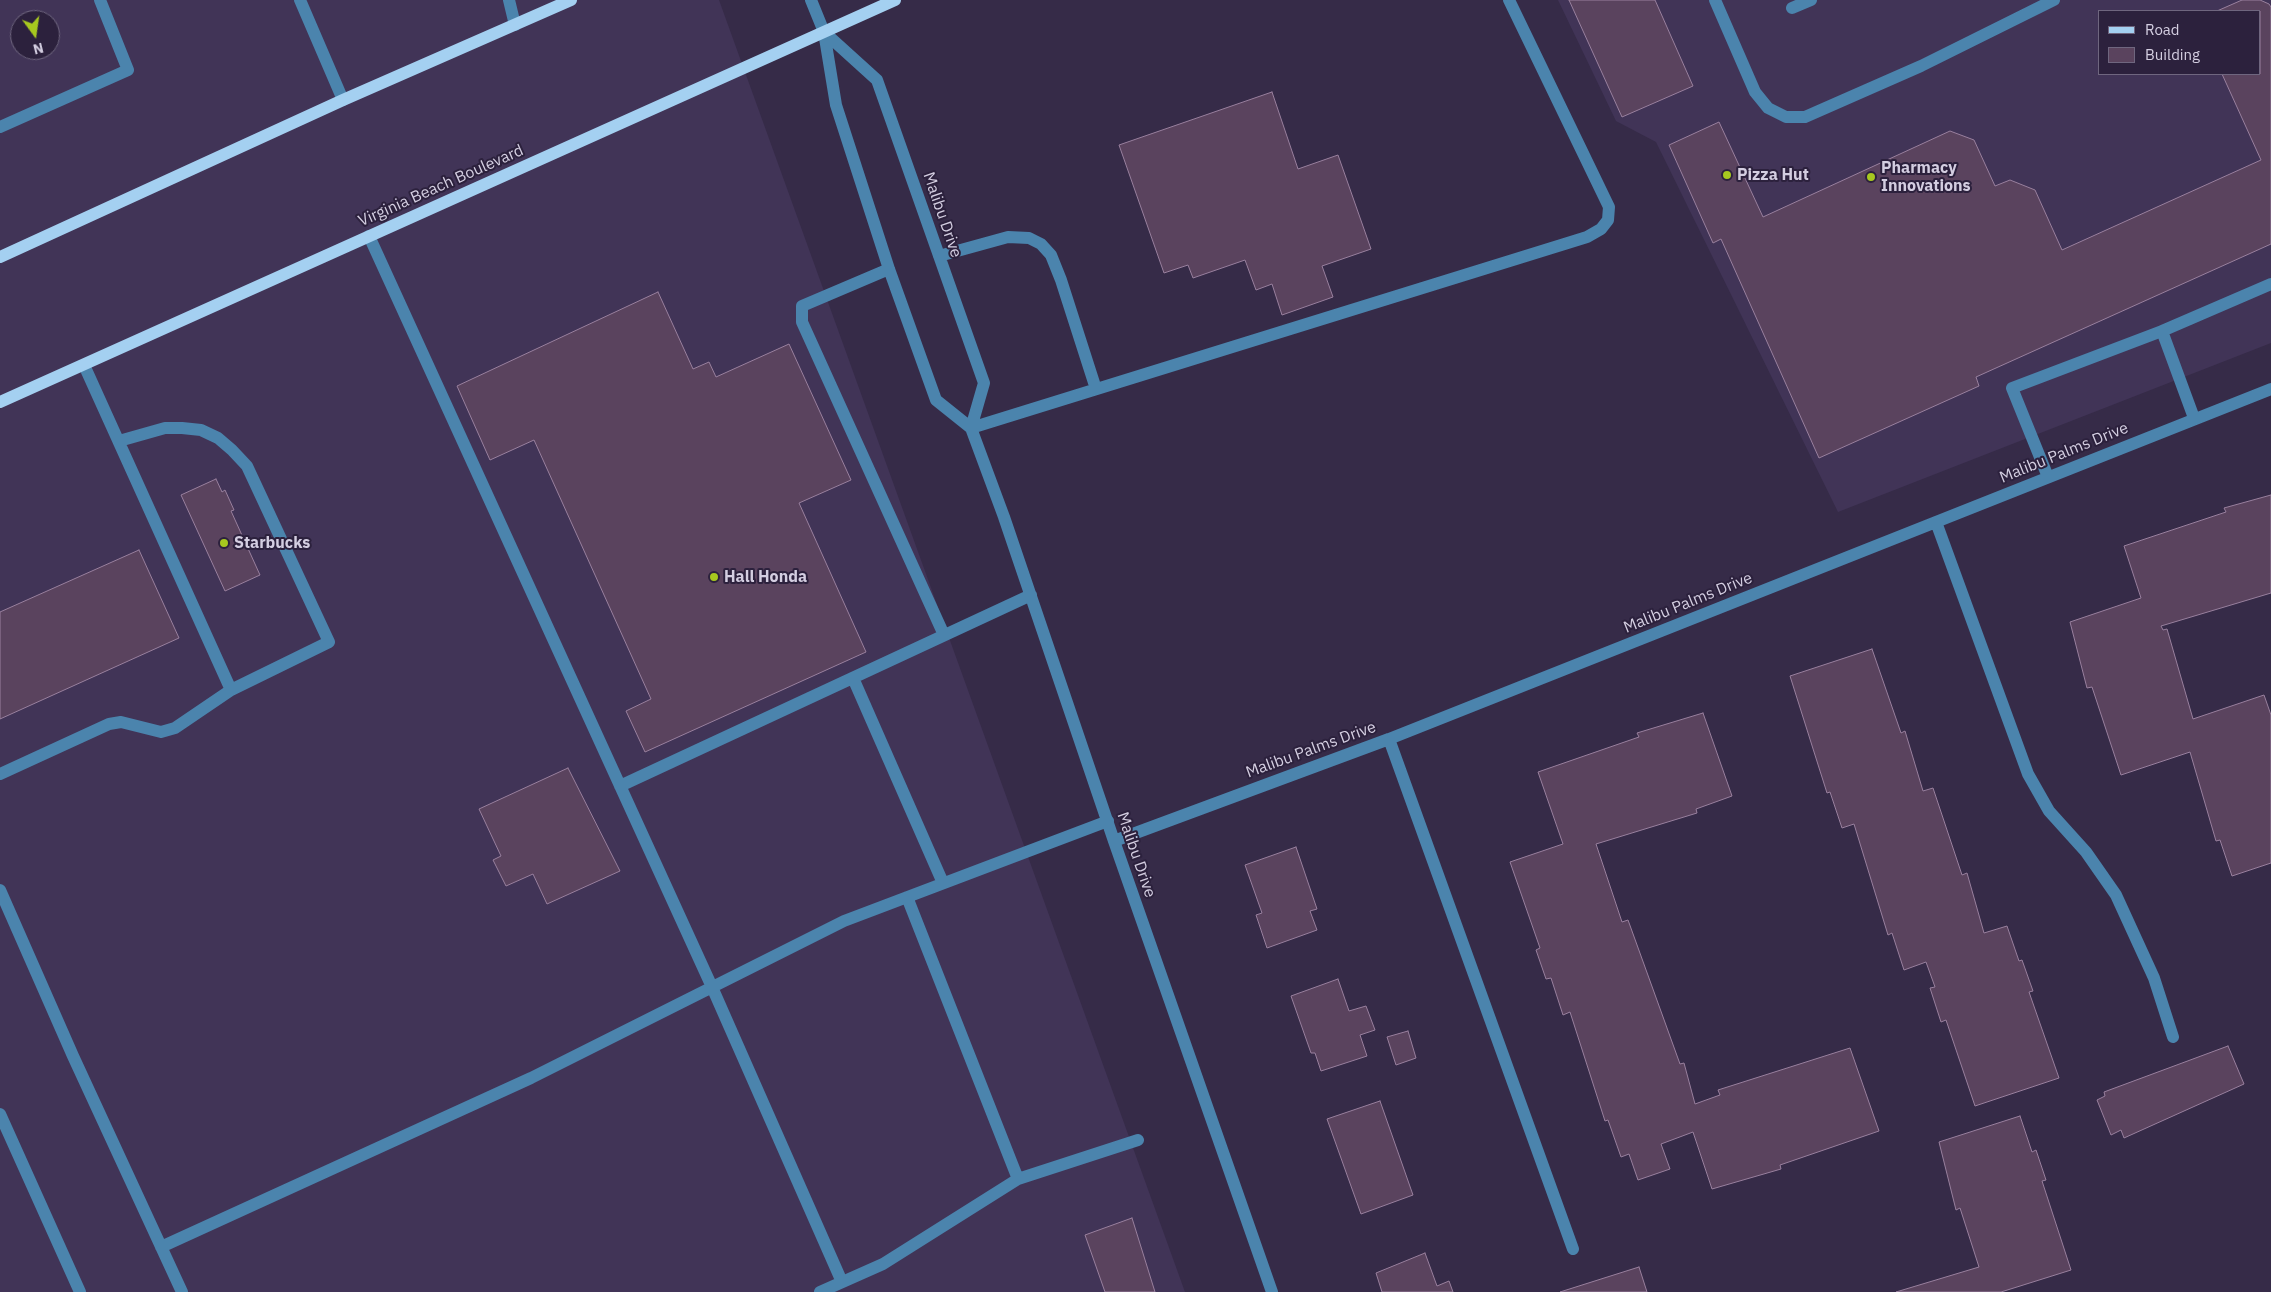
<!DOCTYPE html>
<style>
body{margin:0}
#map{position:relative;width:2271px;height:1292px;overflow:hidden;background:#362b48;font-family:"IBM Plex Sans",sans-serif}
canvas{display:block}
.legend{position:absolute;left:2098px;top:10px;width:162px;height:65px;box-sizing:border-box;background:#2c213d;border:1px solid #6f667f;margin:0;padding:6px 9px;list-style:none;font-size:15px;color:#d4cee1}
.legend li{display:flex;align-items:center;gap:10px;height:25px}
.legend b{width:25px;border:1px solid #6f667f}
.north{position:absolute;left:10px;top:10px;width:50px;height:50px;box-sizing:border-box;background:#2c213d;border:1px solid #6f667f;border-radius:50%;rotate:166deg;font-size:14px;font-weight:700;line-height:20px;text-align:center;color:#d4cee1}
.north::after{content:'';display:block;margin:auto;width:18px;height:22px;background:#a7c81f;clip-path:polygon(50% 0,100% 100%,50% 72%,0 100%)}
</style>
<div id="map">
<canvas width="2271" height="1292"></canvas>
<ul class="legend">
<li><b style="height:6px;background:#a4d0f1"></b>Road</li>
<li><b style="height:14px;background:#5a435e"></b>Building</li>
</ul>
<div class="north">N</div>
</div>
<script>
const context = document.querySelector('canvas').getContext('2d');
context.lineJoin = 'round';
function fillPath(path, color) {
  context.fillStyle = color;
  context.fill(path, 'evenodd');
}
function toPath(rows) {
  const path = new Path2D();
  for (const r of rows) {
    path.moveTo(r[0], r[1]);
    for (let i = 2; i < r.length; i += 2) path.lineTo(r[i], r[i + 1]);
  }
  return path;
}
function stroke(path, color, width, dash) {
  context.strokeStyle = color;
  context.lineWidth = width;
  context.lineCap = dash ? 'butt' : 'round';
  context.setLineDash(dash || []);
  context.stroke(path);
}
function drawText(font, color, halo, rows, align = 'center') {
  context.font = font + ' "IBM Plex Sans",sans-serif';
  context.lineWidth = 4;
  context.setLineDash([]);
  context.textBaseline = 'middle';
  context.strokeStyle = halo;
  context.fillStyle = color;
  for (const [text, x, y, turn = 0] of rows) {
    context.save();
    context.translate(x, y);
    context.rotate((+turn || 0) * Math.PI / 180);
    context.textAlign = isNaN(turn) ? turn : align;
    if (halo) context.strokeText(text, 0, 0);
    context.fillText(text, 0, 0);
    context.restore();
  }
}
const built = toPath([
 [0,0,719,0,1185,1292,0,1292],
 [20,20,50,20,50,50,20,50],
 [1558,0,2271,0,2271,343,1838,512,1656,142,1616,121],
 [2100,11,2260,11,2260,74,2100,74]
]);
const building = toPath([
 [1569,0,1655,0,1693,86,1622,117,1569,0],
 [2242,0,2260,0,2269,4,2271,7,2271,244,1976,377,1979,386,1819,458,1721,239,1713,243,1669,145,1719,122,1763,217,1950,131,1974,140,1995,186,2010,180,2035,190,2062,250,2261,160,2222,74,2260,74,2260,11,2217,11,2242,0],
 [1272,92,1298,169,1338,155,1371,249,1322,266,1333,297,1282,315,1272,284,1256,290,1245,260,1193,278,1188,265,1164,273,1119,145,1272,92],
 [658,292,693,369,709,362,716,377,789,344,851,480,799,503,866,652,645,752,626,711,651,699,534,440,490,460,457,386,658,292],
 [216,479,222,492,225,490,234,510,231,511,260,575,225,591,181,495,216,479],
 [2271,495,2271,593,2161,626,2163,630,2167,629,2193,719,2264,695,2271,715,2271,863,2232,876,2220,840,2216,841,2190,752,2121,775,2092,687,2087,688,2070,622,2141,598,2124,546,2226,512,2224,508,2271,495],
 [139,550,179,638,0,719,0,612,139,550],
 [1872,649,1901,733,1905,731,1923,791,1933,788,1962,875,1967,873,1984,933,2007,926,2019,961,2022,960,2033,991,2029,992,2059,1078,1975,1106,1946,1020,1941,1022,1930,988,1935,987,1926,962,1904,970,1892,933,1888,935,1854,824,1842,828,1830,792,1827,793,1790,676,1872,649],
 [1703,713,1732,796,1696,809,1697,813,1596,844,1622,922,1628,920,1680,1064,1684,1063,1695,1104,1720,1095,1718,1090,1850,1048,1879,1131,1780,1165,1781,1169,1712,1189,1693,1132,1661,1144,1670,1169,1638,1180,1629,1154,1621,1157,1608,1120,1605,1121,1570,1012,1563,1015,1551,978,1546,979,1536,950,1540,948,1510,862,1563,844,1538,772,1639,737,1637,733,1703,713],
 [568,768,620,871,547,904,533,874,506,886,493,860,501,856,479,809,568,768],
 [1296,847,1317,909,1310,911,1317,930,1267,948,1256,915,1262,913,1245,865,1296,847],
 [1338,979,1349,1011,1366,1006,1375,1030,1360,1035,1367,1056,1321,1071,1315,1053,1311,1053,1291,996,1338,979],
 [1408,1031,1416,1058,1396,1065,1387,1037,1408,1031],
 [2228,1046,2244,1084,2124,1138,2121,1130,2111,1135,2097,1100,2105,1096,2104,1092,2228,1046],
 [1380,1101,1413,1195,1361,1214,1327,1119,1380,1101],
 [2020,1116,2032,1152,2036,1150,2046,1180,2042,1181,2071,1270,2001,1292,1896,1292,1979,1267,1960,1208,1956,1210,1939,1142,2020,1116],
 [1132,1218,1155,1292,1105,1292,1085,1235,1132,1218],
 [1425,1253,1437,1286,1449,1281,1453,1292,1382,1292,1376,1273,1425,1253],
 [1639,1267,1647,1292,1560,1292,1639,1267]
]);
const minor = toPath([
 [300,0,343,100],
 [509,0,515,25],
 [811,0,824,32,836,105,889,269,936,400,971,428,1004,517,1114,841,1272,1292],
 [1715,0,1755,92,1768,108,1786,117,1805,117,1921,66,2054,0],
 [1792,8,1811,0],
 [824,32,877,80,984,383,971,428],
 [0,127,128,70,100,0],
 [369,236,712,987,842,1282],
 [939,256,1008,237,1029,238,1041,244,1051,255,1061,280,1096,389],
 [889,269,802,306,802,322,944,635],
 [84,365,231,690],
 [2194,418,2162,331,2271,284],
 [971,428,1587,237,1601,229,1608,220,1609,207,1509,0],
 [2048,477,2012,388,2162,331],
 [1936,522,2028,774,2049,811,2086,852,2116,895,2154,978,2173,1037],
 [853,678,943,883],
 [1389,739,1573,1249],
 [0,774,109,724,121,722,161,732,175,728,231,690,329,642,247,466,232,450,218,438,201,430,182,428,165,428,119,441],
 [620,786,1031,595],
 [1114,841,1389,739,2271,389],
 [0,890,73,1056,182,1292],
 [907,897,1018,1179],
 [0,1114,80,1292],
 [161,1247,531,1078,844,921,1108,821],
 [820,1292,883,1264,1018,1179,1138,1140]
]);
const major = toPath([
 [0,257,343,100,571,0],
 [0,402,895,0]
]);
const markers = [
 [1727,175,5,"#a7c81f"],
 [1871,177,5,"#a7c81f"],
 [224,543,5,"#a7c81f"],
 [714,577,5,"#a7c81f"]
];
const poiNames = [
 ["Pharmacy",1881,168],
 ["Innovations",1881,186],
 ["Pizza Hut",1737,175],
 ["Starbucks",234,543],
 ["Hall Honda",724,577]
];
const streetNames = [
 ["Virginia Beach Boulevard",441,186,-24],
 ["Malibu Drive",942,215,71],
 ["Malibu Palms Drive",2064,453,-22],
 ["Malibu Palms Drive",1688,603,-22],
 ["Malibu Palms Drive",1311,750,-20],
 ["Malibu Drive",1136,855,71]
];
fillPath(built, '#413457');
fillPath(building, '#5a435e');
stroke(building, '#99809e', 1);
stroke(minor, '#4b84ad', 12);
stroke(major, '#a4d0f1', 12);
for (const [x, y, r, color] of markers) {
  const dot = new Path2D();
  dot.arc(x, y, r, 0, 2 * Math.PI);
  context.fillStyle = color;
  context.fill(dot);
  stroke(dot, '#2c213d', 2);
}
drawText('bold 16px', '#d4cee1', '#2c213d', poiNames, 'left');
drawText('16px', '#d4cee1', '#2c213d', streetNames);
</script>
